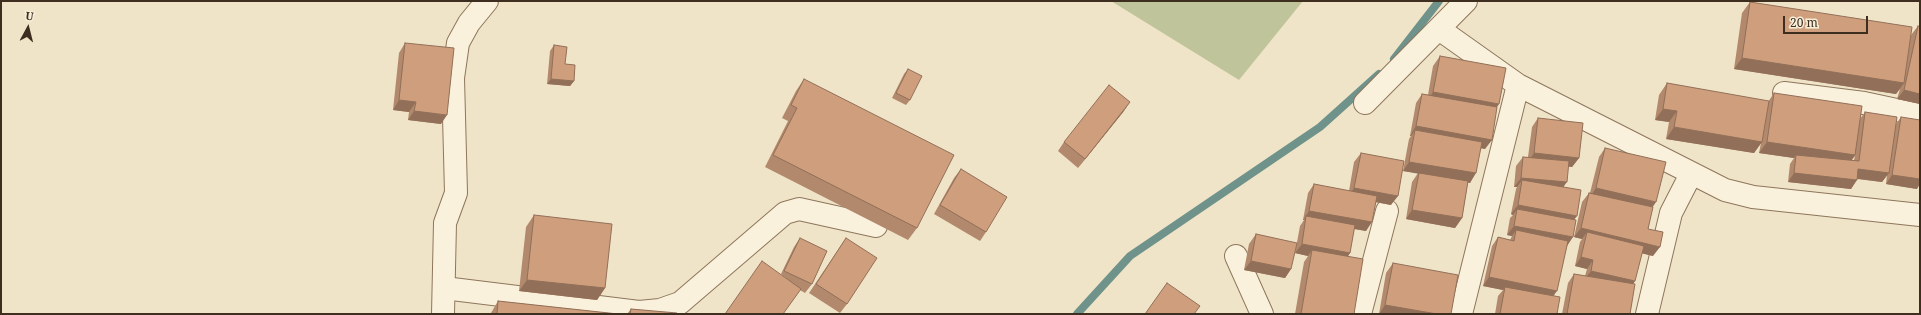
<!DOCTYPE html>
<style>
body{margin:0}
#map{position:relative;width:1921px;height:315px;overflow:hidden;background:#f0e4c8;font-family:"Noto Serif",serif}
canvas{display:block}
.frame{position:absolute;inset:0;border:2px solid #3d2e20;pointer-events:none}
.north{position:absolute;left:8px;top:8px;width:40px;height:40px;-webkit-text-stroke:3px #f7eed8;paint-order:stroke;rotate:7deg;font-size:11px;font-weight:700;line-height:16px;text-align:center;color:#3d2e20}
.north::after{content:'';display:block;margin:auto;width:14px;height:18px;background:#3d2e20;clip-path:polygon(50% 0,100% 100%,50% 72%,0 100%)}
.scale{position:absolute;left:1783px;top:16px;width:85px;height:18px;box-sizing:border-box;border:2px solid #3d2e20;border-top:0;padding-left:5px;font-size:12px;line-height:14px;white-space:nowrap;color:#3d2e20;-webkit-text-stroke:3px #f7eed8;paint-order:stroke}
</style>
<div id="map">
<canvas width="1921" height="315"></canvas>
<div class="frame"></div>
<div class="north">U</div>
<div class="scale">20 m</div>
</div>
<script>
const context = document.querySelector('canvas').getContext('2d');
context.lineJoin = 'round';
function fillPath(path, color) {
  context.fillStyle = color;
  context.fill(path, 'evenodd');
}
function toPath(rows) {
  const path = new Path2D();
  for (const r of rows) {
    path.moveTo(r[0], r[1]);
    for (let i = 2; i < r.length; i += 2) path.lineTo(r[i], r[i + 1]);
  }
  return path;
}
function stroke(path, color, width, dash) {
  context.strokeStyle = color;
  context.lineWidth = width;
  context.lineCap = dash ? 'butt' : 'round';
  context.setLineDash(dash || []);
  context.stroke(path);
}
const cemetery = toPath([
 [1111,1,1303,1,1239,80]
]);
const stream = toPath([
 [1394,59,1439,1],
 [1077,314,1130,256,1320,127,1379,74]
]);
const minor = toPath([
 [1439,29,1518,85,1725,190,1753,197,1920,215],
 [1784,93,1864,103,1920,115],
 [1365,103,1466,1],
 [1236,256,1262,314],
 [444,288,639,312,660,310,680,303,785,213,799,209,876,226],
 [1360,314,1387,211],
 [1461,314,1518,85],
 [1647,314,1671,213,1691,174]
]);
const tertiary = toPath([
 [443,314,445,223,456,193,453,78,458,43,469,23,487,1]
]);
const wall = toPath([
 [1750,2,1910,40,1911,35,1918,26,1920,104,1897,99,1900,89,1896,94,1734,69,1742,13],
 [405,43,441,124,408,120,409,112,393,110,399,53],
 [554,45,565,64,574,81,570,86,547,84,550,51],
 [1440,56,1497,107,1485,149,1481,148,1470,183,1468,182,1462,218,1455,228,1406,219,1412,182,1418,173,1403,171,1409,139,1411,136,1410,136,1416,103,1422,94,1428,95,1433,66],
 [908,69,910,100,906,105,892,98,904,74],
 [804,79,917,228,908,240,765,167,788,121,782,118,796,91],
 [1667,83,1768,102,1774,93,1860,119,1865,112,1896,124,1901,117,1917,189,1886,184,1887,175,1882,182,1857,179,1851,189,1788,182,1790,164,1794,158,1759,153,1761,143,1754,153,1666,139,1669,122,1655,120,1659,95],
 [1855,156,1854,160,1852,160],
 [1124,111,1078,168,1058,151,1064,142],
 [1538,118,1579,158,1572,167,1568,166,1564,187,1574,219,1554,296,1557,314,1495,314,1498,296,1503,290,1483,286,1492,246,1498,237,1510,240,1512,236,1507,235,1510,218,1513,215,1511,214,1516,189,1517,187,1514,187,1516,166,1523,157,1528,157,1532,127],
 [1605,148,1652,207,1648,229,1653,256,1642,253,1633,284,1630,314,1562,314,1568,283,1574,274,1585,276,1587,269,1575,266,1580,242,1582,239,1574,237,1582,202,1589,193,1590,193,1599,157],
 [1361,153,1391,205,1376,202,1366,231,1354,229,1350,253,1348,256,1354,314,1295,314,1304,262,1308,256,1295,253,1300,226,1304,220,1303,220,1308,193,1314,184,1349,191,1354,162],
 [961,169,986,232,980,241,934,214,954,178],
 [534,215,605,288,597,300,519,291,526,227],
 [1256,234,1291,269,1285,278,1244,270,1249,244],
 [800,238,812,284,805,293,800,290,781,274,794,247],
 [846,238,847,304,840,313,809,293],
 [1393,263,1451,314,1379,314,1386,273],
 [498,301,618,314,490,314,491,313],
 [631,309,677,314,627,314]
]);
const shadedWall = toPath([
 [1742,58,1904,83,1896,94,1734,69],
 [551,79,574,81,570,86,547,84],
 [1904,90,1920,94,1920,104,1897,99],
 [1433,92,1499,104,1493,113,1427,101],
 [399,100,416,102,409,112,393,110],
 [1130,102,1124,111,1078,168,1085,159],
 [1663,109,1677,111,1669,122,1655,120],
 [414,111,447,115,441,124,408,120],
 [1416,126,1492,140,1485,149,1414,136,1415,130,1411,136,1410,136],
 [1674,127,1762,142,1754,153,1666,139],
 [1767,142,1855,155,1847,166,1796,155,1794,158,1759,153],
 [1534,153,1579,158,1572,167,1528,162],
 [1409,162,1476,173,1470,183,1403,171],
 [1858,169,1889,173,1882,182,1852,178],
 [1794,173,1857,180,1851,189,1788,182],
 [1892,175,1920,179,1920,184,1917,189,1886,184],
 [1521,178,1567,182,1560,191,1522,180,1517,187,1514,187],
 [1354,188,1398,196,1391,205,1348,197],
 [1596,188,1656,202,1650,211,1590,197],
 [1518,205,1577,216,1570,225,1517,209,1513,215,1511,214],
 [1412,210,1462,218,1455,228,1406,219],
 [1309,211,1372,222,1366,231,1306,220,1306,216,1304,220,1303,220],
 [1514,226,1573,237,1567,246,1515,237,1516,230,1512,236,1507,235],
 [1581,228,1660,247,1653,256,1585,240,1587,232,1582,239,1574,237],
 [1302,244,1350,253,1344,262,1312,250,1308,256,1295,253],
 [1581,257,1593,260,1587,269,1575,266],
 [1251,261,1291,269,1285,278,1244,270],
 [1591,271,1635,281,1629,291,1584,280],
 [1489,277,1557,291,1550,300,1505,287,1503,290,1483,286],
 [527,280,605,288,597,300,519,291],
 [1385,305,1437,314,1379,314]
]);
const building = toPath([
 [1750,2,1912,27,1904,83,1742,58,1750,2],
 [1918,26,1920,27,1920,94,1904,90,1918,26],
 [405,43,454,48,447,115,414,111,416,102,399,100,405,43],
 [554,45,567,47,565,64,575,65,574,81,551,79,554,45],
 [1440,56,1506,68,1499,104,1433,92,1440,56],
 [908,69,922,76,910,100,896,93,908,69],
 [804,79,954,155,917,228,773,155,797,108,791,105,804,79],
 [1667,83,1769,101,1762,142,1674,127,1677,111,1663,109,1667,83],
 [1109,85,1130,102,1085,159,1064,142,1109,85],
 [1774,93,1862,106,1855,155,1767,142,1774,93],
 [1422,94,1497,107,1492,140,1416,126,1422,94],
 [1865,112,1897,117,1889,173,1858,169,1857,180,1794,173,1796,155,1859,161,1865,112],
 [1901,117,1920,120,1920,179,1892,175,1901,117],
 [1538,118,1583,123,1579,158,1534,153,1538,118],
 [1415,130,1482,142,1476,173,1409,162,1415,130],
 [1605,148,1666,162,1656,202,1596,188,1605,148],
 [1361,153,1404,161,1398,196,1354,188,1361,153],
 [1523,157,1569,161,1567,182,1521,178,1523,157],
 [961,169,1007,197,986,232,940,205,961,169],
 [1419,173,1468,181,1462,218,1412,210,1419,173],
 [1522,180,1581,190,1577,216,1518,205,1522,180],
 [1314,184,1377,196,1372,222,1309,211,1314,184],
 [1589,193,1653,207,1648,229,1663,232,1660,247,1581,228,1589,193],
 [1517,209,1576,220,1573,237,1514,226,1517,209],
 [534,215,612,224,605,288,527,280,534,215],
 [1306,216,1355,225,1350,253,1302,244,1306,216],
 [1516,230,1568,241,1557,291,1489,277,1498,237,1514,241,1516,230],
 [1587,232,1644,246,1635,281,1591,271,1593,260,1581,257,1587,232],
 [1256,234,1297,243,1291,269,1251,261,1256,234],
 [800,238,827,251,812,284,784,271,800,238],
 [846,238,877,258,847,304,816,284,846,238],
 [1312,250,1363,259,1354,314,1301,314,1312,250],
 [762,261,801,289,783,314,725,314,762,261],
 [1393,263,1458,275,1451,314,1437,314,1385,305,1393,263],
 [1574,274,1635,284,1630,314,1567,314,1574,274],
 [1167,283,1200,306,1194,314,1145,314,1167,283],
 [1505,287,1560,297,1557,314,1500,314,1505,287],
 [498,301,618,314,497,314,498,301],
 [631,309,677,313,677,314,630,314,631,309]
]);
fillPath(cemetery, '#bfc49a');
stroke(stream, '#6f938a', 8);
stroke(minor, '#8d765c', 24);
stroke(tertiary, '#8d765c', 24);
stroke(minor, '#faf1dc', 22);
stroke(tertiary, '#faf1dc', 22);
fillPath(wall, '#b2896c');
fillPath(shadedWall, '#916f58');
fillPath(building, '#cf9f7d');
stroke(building, '#916f58', 1);
</script>
